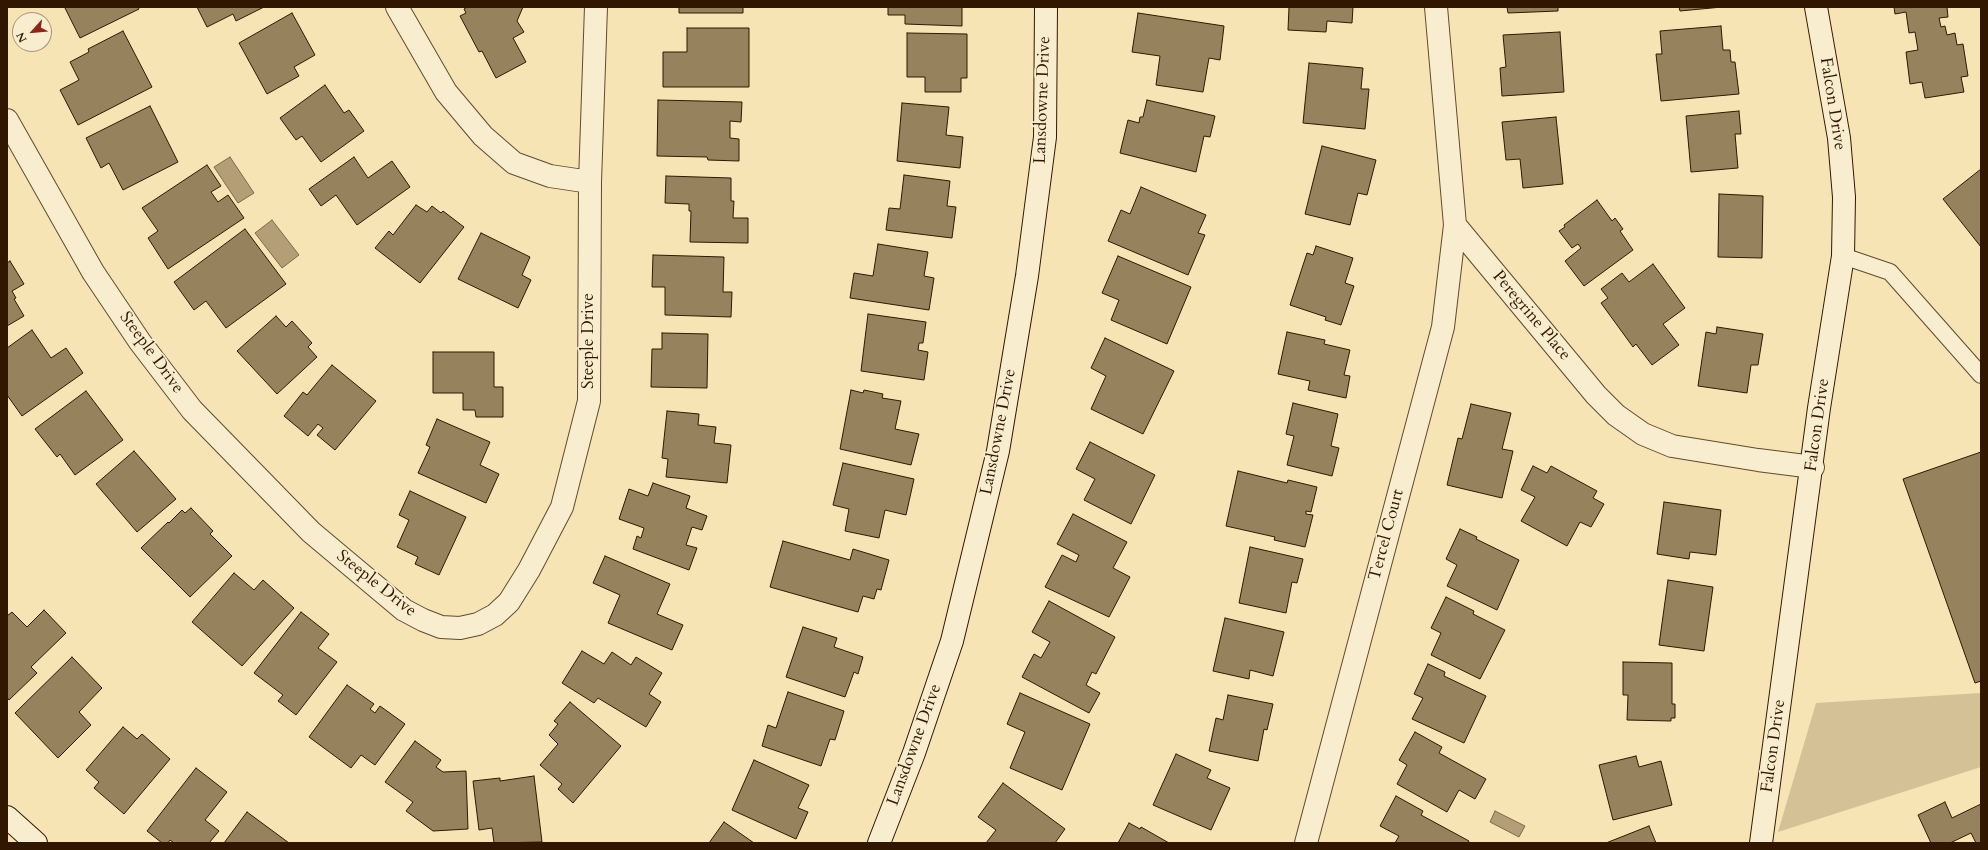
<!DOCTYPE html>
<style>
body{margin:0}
#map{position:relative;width:1988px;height:850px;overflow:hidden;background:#f6e4b5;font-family:Cardo,serif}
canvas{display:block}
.frame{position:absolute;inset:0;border:8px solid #311700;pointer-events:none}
.north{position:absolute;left:12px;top:12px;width:40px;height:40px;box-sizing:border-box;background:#f9edcf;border:1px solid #a9977c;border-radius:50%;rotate:243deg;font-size:11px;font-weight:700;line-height:16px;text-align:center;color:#311700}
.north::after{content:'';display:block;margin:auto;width:14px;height:18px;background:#8f2418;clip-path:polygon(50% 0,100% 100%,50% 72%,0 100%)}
</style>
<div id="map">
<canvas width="1988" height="850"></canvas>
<div class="frame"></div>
<div class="north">N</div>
</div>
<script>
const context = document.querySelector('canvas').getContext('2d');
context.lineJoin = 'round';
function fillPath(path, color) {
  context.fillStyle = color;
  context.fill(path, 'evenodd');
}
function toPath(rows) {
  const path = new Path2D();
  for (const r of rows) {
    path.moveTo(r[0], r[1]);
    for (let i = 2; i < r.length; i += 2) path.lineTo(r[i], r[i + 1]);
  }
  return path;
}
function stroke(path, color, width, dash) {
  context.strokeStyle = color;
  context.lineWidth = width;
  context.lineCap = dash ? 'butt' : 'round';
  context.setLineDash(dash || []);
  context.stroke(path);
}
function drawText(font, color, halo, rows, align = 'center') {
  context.font = font + ' Cardo,serif';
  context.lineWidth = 3.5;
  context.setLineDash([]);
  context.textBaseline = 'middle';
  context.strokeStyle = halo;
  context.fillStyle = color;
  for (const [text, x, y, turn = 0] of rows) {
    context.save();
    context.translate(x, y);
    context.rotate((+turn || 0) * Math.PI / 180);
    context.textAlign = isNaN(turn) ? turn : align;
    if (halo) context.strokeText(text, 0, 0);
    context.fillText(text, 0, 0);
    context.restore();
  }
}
const green = toPath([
 [1981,693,1981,767,1778,832,1816,703]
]);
const water = toPath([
 [230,157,254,193,238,203,214,167,230,157],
 [272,220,299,255,282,268,255,233,272,220],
 [1495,811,1525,826,1519,837,1490,822,1495,811]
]);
const building = toPath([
 [68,7,138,7,139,9,80,38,65,8,68,7],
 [197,7,264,7,236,21,233,14,207,27,197,7],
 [467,7,523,7,517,21,524,32,513,38,526,62,496,78,482,51,479,52,460,16,466,13,464,9,467,7],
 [679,7,743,7,743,13,679,13,679,7],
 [888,7,962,7,962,26,905,24,905,15,888,15,888,7],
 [1289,7,1353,7,1352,23,1327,21,1326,32,1288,30,1289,7],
 [1507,7,1558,7,1558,11,1508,13,1507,7],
 [1679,7,1722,7,1680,11,1679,7],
 [1894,7,1947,7,1948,17,1939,18,1941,27,1945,26,1947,35,1955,33,1957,45,1963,44,1968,76,1961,77,1964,92,1925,98,1922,82,1910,84,1906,52,1918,50,1915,32,1909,33,1906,12,1895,14,1894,7],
 [292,13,315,55,294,67,299,76,267,94,239,43,292,13],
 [1138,13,1224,26,1220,60,1209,58,1203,92,1156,85,1160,56,1132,52,1138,13],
 [1721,26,1723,50,1730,50,1731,62,1735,62,1739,94,1661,101,1656,54,1662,54,1660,31,1721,26],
 [687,28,749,28,749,87,663,87,663,52,687,52,687,28],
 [123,31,152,87,78,125,60,90,79,80,70,62,89,52,88,49,123,31],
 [1560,32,1564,92,1502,96,1500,68,1506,67,1503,35,1560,32],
 [907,33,967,34,967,78,961,78,961,92,925,92,925,77,907,77,907,33],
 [1309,63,1363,68,1361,89,1369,89,1365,129,1303,123,1309,63],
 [325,85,344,113,349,110,364,131,321,162,302,136,296,140,280,118,325,85],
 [658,100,742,102,741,122,730,121,730,138,739,139,739,161,708,160,707,157,657,156,658,100],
 [1147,100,1215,116,1210,137,1204,136,1196,172,1120,153,1128,120,1139,123,1140,117,1143,117,1147,100],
 [902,103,949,107,946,135,963,137,960,168,897,161,902,103],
 [150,106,178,162,123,190,109,163,101,168,86,138,150,106],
 [1739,111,1741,134,1735,134,1738,168,1691,172,1686,116,1739,111],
 [1556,117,1563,184,1523,188,1520,159,1506,160,1502,122,1556,117],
 [1322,146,1376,160,1367,195,1358,193,1350,225,1305,214,1322,146],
 [354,157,368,178,392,161,410,187,357,225,336,195,321,206,309,189,354,157],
 [207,165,221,186,211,192,218,202,228,195,244,218,168,269,148,238,158,231,142,208,207,165],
 [1981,169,1981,247,1943,199,1981,169],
 [904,175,950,181,947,206,956,207,952,238,886,230,889,208,900,209,904,175],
 [666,176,731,178,731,201,734,201,733,218,748,218,748,243,690,242,691,211,689,211,689,204,665,203,666,176],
 [1141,187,1206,215,1198,233,1205,235,1188,275,1108,241,1121,210,1130,214,1141,187],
 [1719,194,1763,196,1762,258,1718,257,1719,194],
 [1597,200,1612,221,1615,218,1623,229,1620,231,1633,250,1584,286,1565,261,1581,248,1578,244,1572,248,1559,231,1565,227,1564,225,1597,200],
 [416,205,427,212,432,206,441,213,443,211,464,227,420,283,375,248,389,231,393,235,416,205],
 [245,229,286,284,226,328,206,301,194,310,174,282,245,229],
 [481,233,530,257,522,275,531,280,518,308,458,279,481,233],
 [878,244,928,252,924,276,934,278,929,310,850,298,854,273,873,276,878,244],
 [1316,246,1353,258,1345,283,1354,286,1341,325,1325,320,1326,317,1290,305,1307,253,1313,255,1316,246],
 [653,255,724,257,723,292,732,292,731,317,665,315,665,287,652,287,653,255],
 [1118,256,1191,287,1167,344,1111,320,1119,300,1102,293,1118,256],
 [10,261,24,284,12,291,16,298,14,299,24,316,7,326,7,263,10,261],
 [1653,264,1685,308,1663,324,1679,345,1652,365,1636,344,1633,347,1601,303,1608,298,1601,289,1622,273,1629,282,1653,264],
 [868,314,926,322,923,343,919,343,918,350,928,352,924,380,861,371,868,314],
 [276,316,286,327,292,321,312,343,308,347,317,357,277,394,237,351,276,316],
 [1717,327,1763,334,1758,365,1751,365,1747,393,1698,386,1706,332,1716,334,1717,327],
 [32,330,51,358,66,348,83,373,22,416,7,395,7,348,32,330],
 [1287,332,1325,340,1324,344,1350,350,1344,375,1350,376,1346,398,1308,390,1310,381,1278,374,1287,332],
 [662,333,708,334,707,388,651,387,652,349,662,349,662,333],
 [1105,338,1174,371,1143,434,1091,409,1106,376,1091,368,1105,338],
 [433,352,494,352,494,387,503,387,503,417,476,417,475,410,463,410,463,393,433,393,433,352],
 [332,365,376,401,335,450,317,435,323,428,318,424,308,436,284,416,303,392,307,395,332,365],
 [851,390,863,393,864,390,883,394,882,398,901,401,895,429,919,434,911,465,840,449,851,390],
 [86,391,123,440,75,475,60,454,57,457,35,429,86,391],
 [1293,403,1338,414,1331,446,1339,448,1332,476,1287,465,1294,436,1286,434,1293,403],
 [1471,404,1511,413,1502,449,1513,451,1502,498,1447,485,1458,438,1462,439,1471,404],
 [667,411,699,414,698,425,716,427,714,443,731,445,727,483,666,477,668,459,662,458,667,411],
 [437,419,490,442,480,465,499,474,486,503,418,473,430,447,426,445,437,419],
 [1090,442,1155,475,1131,524,1084,500,1095,479,1076,469,1090,442],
 [134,451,176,499,137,532,96,484,134,451],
 [1981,452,1981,681,1975,683,1903,479,1981,452],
 [843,463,914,479,906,515,885,510,879,538,845,531,849,509,833,505,843,463],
 [1533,466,1547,473,1551,466,1597,491,1593,498,1604,504,1591,527,1580,522,1567,546,1521,521,1535,497,1521,490,1533,466],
 [1238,471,1287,483,1288,480,1317,487,1311,512,1306,511,1306,514,1313,515,1305,547,1274,540,1275,537,1226,526,1238,471],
 [653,483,690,496,686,508,707,516,702,530,692,527,686,545,697,548,689,570,633,549,637,536,641,538,644,528,619,519,629,489,648,496,653,483],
 [410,491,466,517,439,575,415,564,418,557,397,547,409,520,399,515,410,491],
 [1664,502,1721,510,1716,555,1690,552,1689,559,1657,554,1664,502],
 [191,508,213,531,210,534,232,556,190,597,141,548,168,522,169,523,182,510,185,513,191,508],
 [1073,514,1127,542,1113,568,1130,577,1109,617,1045,587,1062,555,1076,562,1079,555,1057,544,1073,514],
 [1460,529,1477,537,1476,539,1519,560,1497,610,1447,586,1457,565,1446,559,1460,529],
 [783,541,850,560,853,549,889,560,881,590,877,589,874,599,863,596,858,612,770,587,783,541],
 [1250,547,1303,559,1297,583,1292,582,1286,613,1239,603,1250,547],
 [605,556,670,584,657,614,683,625,672,650,608,623,620,595,593,583,605,556],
 [234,573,254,590,263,580,294,608,242,666,192,622,234,573],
 [1668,580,1713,587,1704,651,1659,645,1668,580],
 [1446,597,1474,611,1473,614,1505,630,1480,679,1431,655,1441,633,1431,628,1446,597],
 [1049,601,1115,637,1096,674,1092,672,1086,685,1100,693,1089,713,1022,677,1034,654,1041,658,1050,642,1032,632,1049,601],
 [44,610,66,633,31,667,37,673,9,700,7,697,7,616,12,612,27,627,44,610],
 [301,612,329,634,318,648,337,662,296,715,278,701,283,695,254,673,301,612],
 [1225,618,1284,632,1273,676,1250,670,1249,679,1213,671,1225,618],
 [803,627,837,638,834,647,863,657,858,674,854,672,845,697,786,677,803,627],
 [582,651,604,664,612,652,631,665,636,657,662,673,649,694,661,702,646,727,598,698,594,703,562,683,582,651],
 [72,657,102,688,79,712,91,725,58,758,15,713,72,657],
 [1623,662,1672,663,1672,704,1675,704,1675,718,1671,718,1671,721,1627,720,1628,695,1623,695,1623,662],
 [1428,664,1445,672,1444,676,1486,696,1464,743,1412,719,1423,698,1414,694,1428,664],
 [347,685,374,704,370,709,375,713,380,706,405,724,375,765,361,755,351,768,309,737,347,685],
 [788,692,844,711,835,740,830,739,821,766,762,746,768,725,776,728,788,692],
 [1020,693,1090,724,1062,790,1010,768,1025,732,1007,724,1020,693],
 [1228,695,1273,704,1267,730,1264,729,1258,761,1209,751,1216,718,1223,720,1228,695],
 [570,702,621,746,573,803,558,789,562,784,540,765,558,744,549,735,558,724,554,721,570,702],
 [123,727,137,739,142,734,170,759,124,814,94,788,99,782,86,770,123,727],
 [1415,732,1442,747,1439,753,1486,779,1475,799,1459,790,1447,812,1397,784,1407,765,1399,760,1415,732],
 [415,741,441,760,436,767,443,772,466,771,468,829,433,831,406,811,413,802,385,782,415,741],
 [1176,754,1211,770,1207,778,1230,788,1211,830,1153,805,1176,754],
 [1636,756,1639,767,1661,761,1672,805,1613,820,1599,765,1636,756],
 [754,760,809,785,798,808,808,812,796,839,732,810,754,760],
 [196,768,227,792,205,820,219,831,209,843,174,843,170,840,168,843,162,843,147,831,196,768],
 [534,776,542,842,494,843,492,828,479,830,473,781,500,778,500,781,534,776],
 [1003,783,1065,829,1055,843,986,843,996,830,978,817,1003,783],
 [1396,796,1423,811,1421,815,1469,841,1468,843,1395,843,1399,836,1380,826,1396,796],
 [1945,802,1952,818,1981,804,1981,843,1976,843,1971,833,1950,843,1931,843,1918,815,1945,802],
 [247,812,289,843,224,843,247,812],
 [724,822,754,843,709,843,724,822],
 [1129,823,1140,829,1141,827,1169,843,1118,843,1129,823],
 [1649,826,1656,843,1606,843,1649,826]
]);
const lane = toPath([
 [1843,256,1890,272,1981,375]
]);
const street = toPath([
 [397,7,446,92,483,136,514,163,550,176,590,182],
 [7,120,93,272,140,342,192,410,311,532,404,610,423,620,441,627,460,628,478,624,495,615,509,602,529,570,562,507,589,401,590,182,596,7],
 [1455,225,1596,395,1616,415,1643,434,1672,446,1758,460,1813,467],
 [1306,843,1443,327,1455,225,1436,7]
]);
const secondary = toPath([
 [7,817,36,843],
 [879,843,914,753,952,641,998,451,1027,276,1045,137,1046,7],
 [1761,843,1819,408,1843,256,1844,197,1839,138,1816,7]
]);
const streetNames = [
 ["Lansdowne Drive",1043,100,-88],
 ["Falcon Drive",1832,104,81],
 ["Peregrine Place",1531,316,50],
 ["Steeple Drive",589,341,-90],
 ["Steeple Drive",151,353,54],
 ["Falcon Drive",1818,425,-82],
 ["Lansdowne Drive",999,432,-79],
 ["Tercel Court",1387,535,-75],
 ["Steeple Drive",376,584,38],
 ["Lansdowne Drive",915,745,-70],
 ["Falcon Drive",1774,746,-82]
];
fillPath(green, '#d5c196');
fillPath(water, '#b39e77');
stroke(water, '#7f6847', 1);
fillPath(building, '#97825e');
stroke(building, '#311700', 1);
stroke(lane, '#624a2d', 18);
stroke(street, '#624a2d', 24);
stroke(secondary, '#311700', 24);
stroke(lane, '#f9edcf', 16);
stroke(street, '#f9edcf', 22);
stroke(secondary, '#f9edcf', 22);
drawText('17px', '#311700', '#f9edcf', streetNames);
</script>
